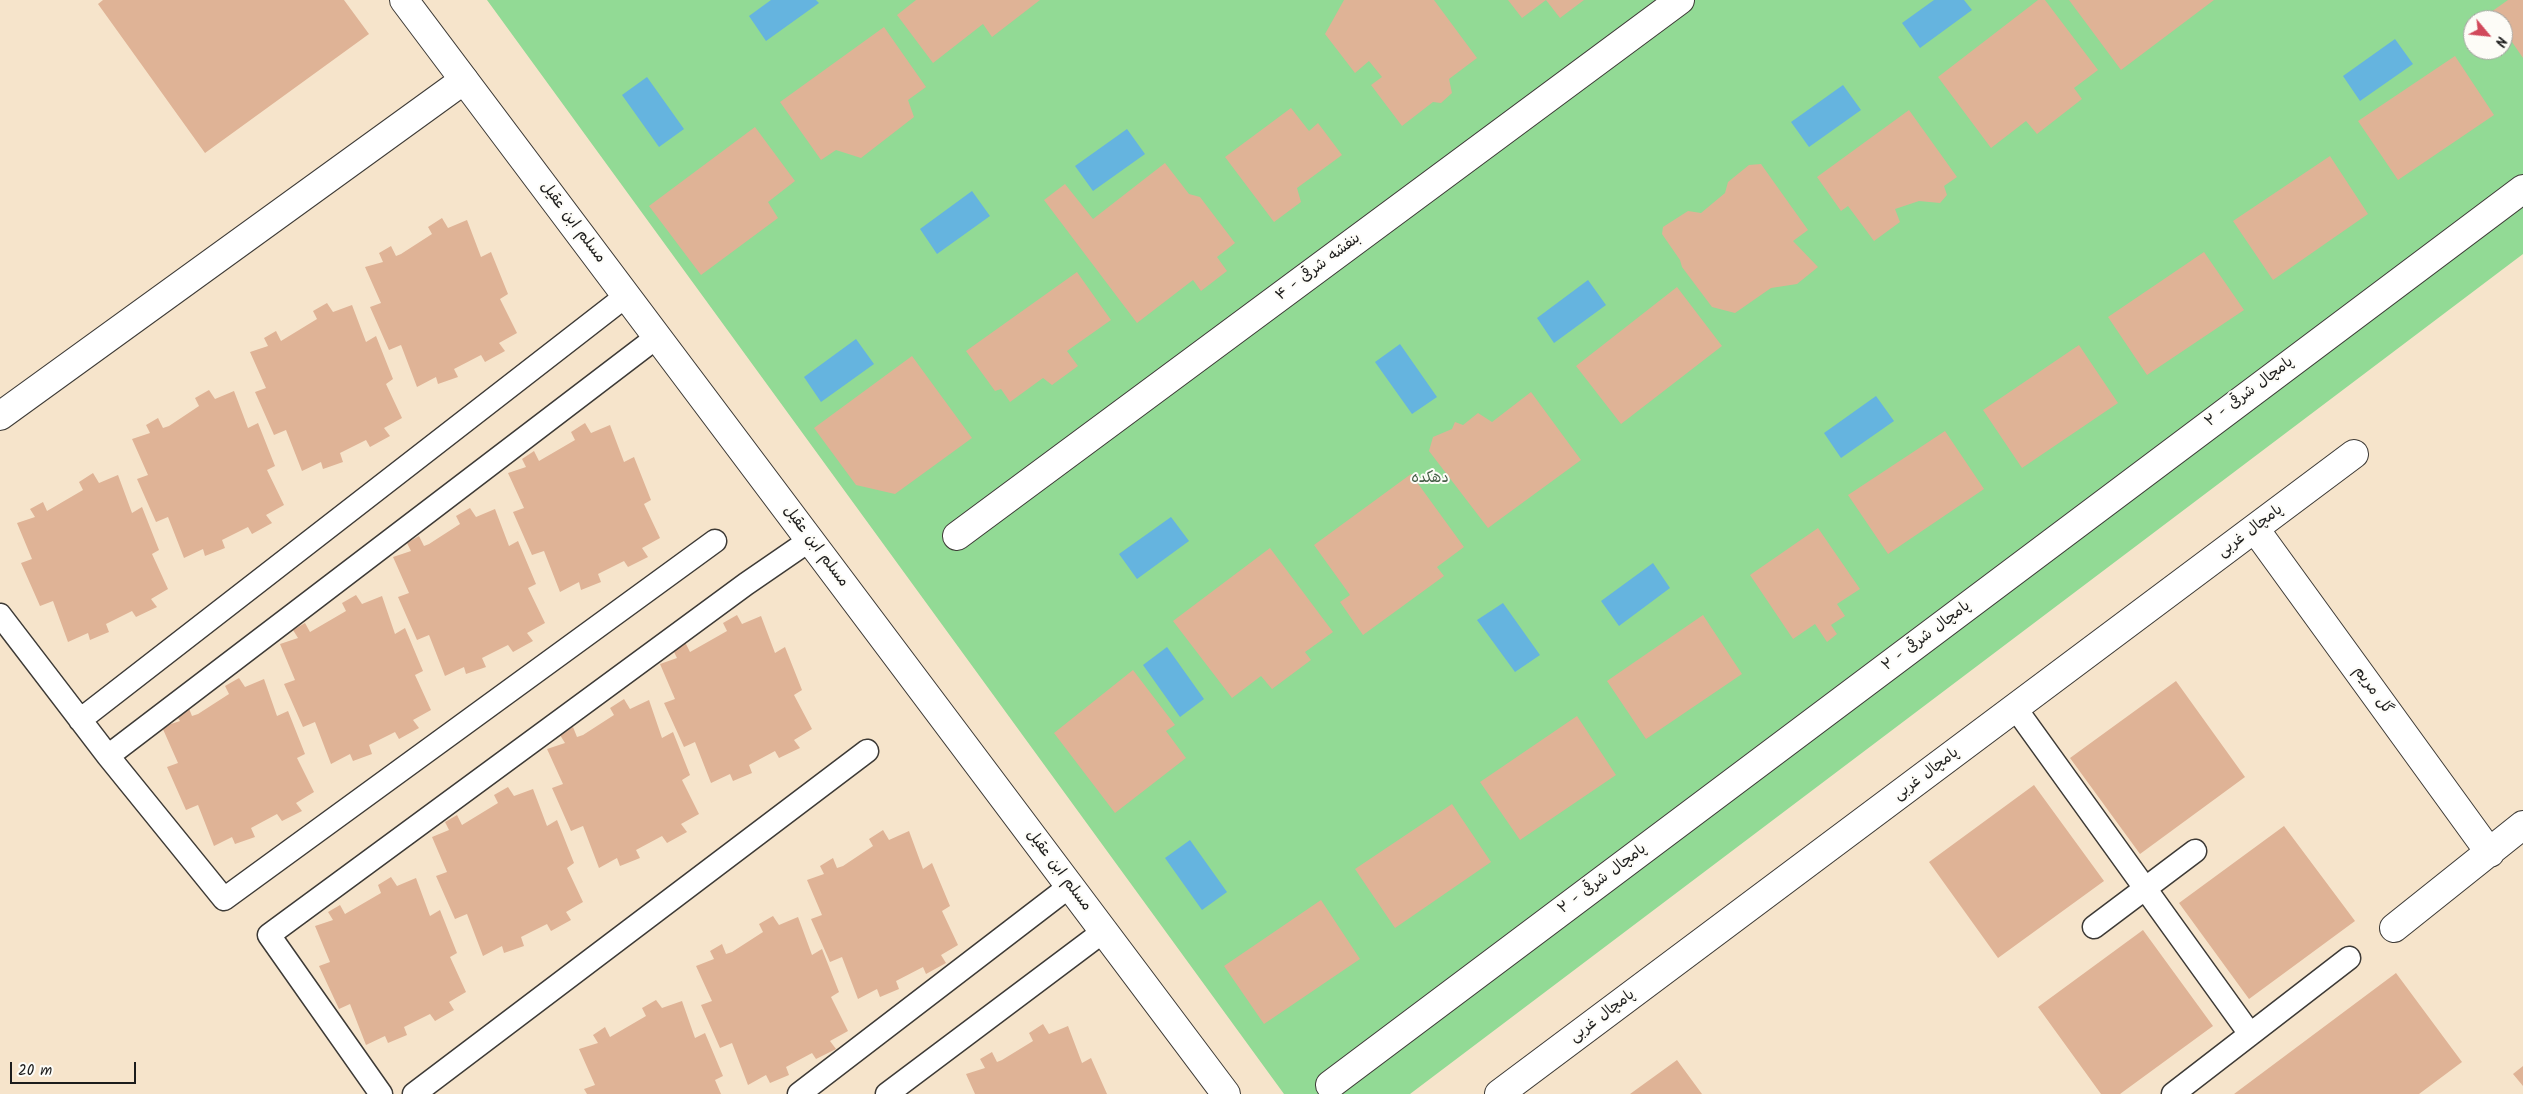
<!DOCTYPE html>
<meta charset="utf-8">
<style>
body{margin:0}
#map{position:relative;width:2523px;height:1094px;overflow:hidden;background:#f6e4cb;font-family:Kalam,sans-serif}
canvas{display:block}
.north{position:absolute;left:2463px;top:10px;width:50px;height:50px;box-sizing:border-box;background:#fdfcf7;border:1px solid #a3a29f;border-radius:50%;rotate:118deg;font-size:14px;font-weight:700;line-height:20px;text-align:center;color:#1c1c1c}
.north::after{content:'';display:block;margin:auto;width:18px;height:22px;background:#d1495b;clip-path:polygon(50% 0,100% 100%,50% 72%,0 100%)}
.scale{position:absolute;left:10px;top:1062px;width:126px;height:22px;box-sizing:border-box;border:2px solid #1c1c1c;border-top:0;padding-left:6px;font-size:15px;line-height:18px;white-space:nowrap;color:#1c1c1c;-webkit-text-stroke:4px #fdfcf7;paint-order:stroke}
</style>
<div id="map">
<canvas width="2523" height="1094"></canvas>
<div class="north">N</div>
<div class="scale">20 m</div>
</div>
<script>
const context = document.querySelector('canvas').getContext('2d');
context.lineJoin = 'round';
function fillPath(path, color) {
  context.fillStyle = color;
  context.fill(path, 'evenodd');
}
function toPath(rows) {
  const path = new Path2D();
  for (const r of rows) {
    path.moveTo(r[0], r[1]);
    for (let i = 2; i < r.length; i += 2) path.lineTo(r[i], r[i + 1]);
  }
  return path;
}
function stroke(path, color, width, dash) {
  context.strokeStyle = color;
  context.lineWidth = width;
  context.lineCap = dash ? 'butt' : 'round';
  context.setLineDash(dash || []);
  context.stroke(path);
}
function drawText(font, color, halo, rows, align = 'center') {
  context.font = font + ' Kalam,"Playpen Sans Arabic",sans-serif';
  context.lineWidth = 4;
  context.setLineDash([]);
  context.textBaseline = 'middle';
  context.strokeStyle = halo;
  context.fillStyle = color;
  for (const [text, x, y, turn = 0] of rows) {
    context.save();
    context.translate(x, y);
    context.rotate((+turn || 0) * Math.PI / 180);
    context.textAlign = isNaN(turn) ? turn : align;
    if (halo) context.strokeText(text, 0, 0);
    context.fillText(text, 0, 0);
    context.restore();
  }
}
const green = toPath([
 [487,0,2523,0,2523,254,1410,1094,1284,1094],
 [2473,20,2503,20,2503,50,2473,50]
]);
const water = toPath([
 [771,0,816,0,819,3,766,41,749,16],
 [1934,0,1964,0,1972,10,1920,48,1902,23],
 [2395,39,2413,64,2360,101,2343,76],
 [647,77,684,129,659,147,622,95],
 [1843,85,1861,110,1809,147,1791,122],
 [1127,129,1145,154,1093,191,1075,166],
 [972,191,990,216,937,254,920,229],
 [1588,280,1606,305,1554,343,1537,318],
 [856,339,874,364,821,402,804,377],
 [1400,344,1437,397,1412,414,1375,362],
 [1876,396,1894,421,1841,458,1824,433],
 [1171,517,1189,541,1137,579,1119,554],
 [1653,563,1670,588,1619,626,1601,601],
 [1503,603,1540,655,1515,672,1477,620],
 [1167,647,1204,699,1180,717,1143,665],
 [1190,840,1227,892,1202,910,1165,858]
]);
const building = toPath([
 [103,0,344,0,369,34,205,153,98,4],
 [916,0,1040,0,992,37,983,24,933,63,897,15],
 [1344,0,1434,0,1477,58,1449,79,1452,93,1441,103,1433,102,1402,126,1371,85,1382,77,1369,61,1355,73,1325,34],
 [1508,0,1546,0,1522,18],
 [1546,0,1584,0,1560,18],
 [2038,0,2045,0,2098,70,2074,88,2082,99,2037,134,2026,121,1991,148,1938,77],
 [2069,0,2214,0,2121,70],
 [2508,0,2523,0,2523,58,2503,29,2503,20,2496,20,2491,12],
 [884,27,926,87,908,100,914,117,861,158,836,150,821,160,780,102],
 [2455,56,2494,115,2398,180,2358,121],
 [1291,108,1309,131,1318,123,1342,155,1297,188,1301,202,1274,222,1225,157],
 [1909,110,1957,177,1944,186,1947,195,1940,203,1919,201,1895,209,1900,222,1874,241,1848,206,1841,211,1817,177],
 [755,127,795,181,768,202,778,218,701,275,649,206],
 [2330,156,2368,214,2273,280,2233,221],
 [1165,163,1189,194,1200,197,1235,243,1217,257,1227,271,1201,291,1193,280,1137,323,1044,200,1065,184,1093,219],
 [1761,164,1808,230,1793,241,1818,267,1797,284,1771,288,1735,313,1712,307,1682,267,1680,260,1662,234,1663,227,1688,211,1701,213,1725,193,1728,182,1749,165],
 [442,218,448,228,467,220,481,257,491,252,508,294,500,299,517,333,499,343,505,351,485,362,481,355,454,369,458,377,438,384,436,377,417,387,401,345,389,350,370,307,381,303,365,267,383,262,379,253,391,246,396,256,401,254,432,234,428,227],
 [2204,252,2244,310,2147,375,2108,317],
 [1077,272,1111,320,1067,351,1078,366,1052,385,1043,378,1010,402,1001,389,995,391,966,351],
 [1677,287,1722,346,1621,424,1576,366],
 [327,303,333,312,352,305,366,342,376,336,393,379,386,384,402,418,384,428,390,436,370,447,366,440,340,453,343,462,323,469,321,462,302,471,286,430,274,435,255,392,266,388,250,352,268,346,264,338,276,331,281,341,317,319,313,311],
 [2079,345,2118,403,2022,468,1983,410],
 [912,356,972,438,895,494,856,485,814,428],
 [209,390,215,399,234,391,248,428,258,423,275,466,267,470,284,505,266,515,272,523,252,534,248,527,222,540,225,548,205,556,203,549,184,558,168,517,156,522,137,479,148,475,132,439,150,433,146,425,158,418,163,428,169,426,199,406,195,398],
 [1531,392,1581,460,1488,528,1429,451,1433,437,1452,429,1455,422,1463,425,1478,413,1492,422],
 [585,423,591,433,610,425,624,462,634,457,651,500,644,504,660,538,642,548,648,557,628,567,624,561,598,574,601,582,581,590,579,582,560,592,544,551,532,555,513,512,524,508,508,473,526,467,522,459,534,451,539,461,575,440,571,432],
 [1945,431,1984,489,1888,554,1848,495],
 [93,473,99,483,118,475,132,513,142,507,159,550,152,554,168,589,151,599,157,607,136,617,132,611,106,624,109,632,90,640,88,633,68,642,53,601,40,606,21,563,32,559,17,523,35,517,30,509,43,502,47,511,83,490,79,482],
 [1411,474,1464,547,1437,567,1444,576,1363,635,1340,602,1350,595,1314,545],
 [470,508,476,517,495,509,509,546,518,541,536,584,528,588,545,623,527,633,533,641,513,652,508,645,482,658,486,667,466,674,464,667,445,676,429,635,417,640,398,597,409,593,393,557,411,551,407,543,419,536,424,546,429,544,460,524,456,516],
 [1818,528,1860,589,1837,604,1845,616,1831,625,1837,634,1827,642,1815,624,1793,639,1750,575],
 [1270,548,1333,632,1305,652,1311,660,1272,689,1261,676,1232,698,1173,621],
 [356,595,362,604,382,596,395,634,405,628,423,671,415,675,431,710,413,720,419,728,399,739,395,732,369,745,372,754,353,761,350,754,331,764,315,722,303,727,284,684,295,680,280,644,298,638,293,630,305,623,310,632,346,611,342,603],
 [737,615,742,624,761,616,775,653,785,647,802,690,794,695,812,729,794,740,800,748,779,758,775,751,749,765,752,773,733,781,730,774,711,783,695,742,684,747,664,703,675,699,660,664,677,658,673,650,685,642,690,652,727,631,723,623],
 [1703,615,1742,674,1646,739,1607,681],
 [1133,670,1175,725,1166,731,1186,758,1115,813,1054,733],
 [239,678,245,687,264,679,277,716,288,711,305,754,297,758,314,792,296,803,302,811,282,821,277,814,251,828,255,837,235,844,232,837,214,846,198,805,186,810,167,767,178,763,162,727,180,721,175,713,188,706,192,716,198,714,229,694,225,686],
 [2176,681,2245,777,2140,854,2070,758],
 [624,699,630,709,649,700,662,738,673,732,690,775,682,780,699,814,681,824,687,832,667,843,662,836,636,850,640,858,620,866,617,858,599,868,583,826,571,831,552,788,563,784,547,749,565,743,560,735,573,727,577,737,583,735,614,715,610,708],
 [1577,716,1616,775,1520,840,1480,782],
 [2034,785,2104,881,1998,958,1929,862],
 [508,787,514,796,533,789,547,826,557,820,574,863,567,868,583,902,566,912,571,920,551,931,547,924,521,937,524,946,504,953,502,946,483,956,467,914,455,919,436,876,447,872,432,837,449,830,445,822,457,815,462,825,498,803,494,795],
 [1452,804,1491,862,1395,928,1355,869],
 [2284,826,2355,921,2249,999,2179,903],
 [883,830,889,840,909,831,923,869,932,863,950,906,942,911,958,945,941,955,946,963,926,974,923,967,896,981,899,989,880,997,877,989,858,999,842,957,830,962,811,919,822,915,807,880,824,874,820,866,833,858,837,868,843,866,873,846,869,839],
 [391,877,397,886,416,878,430,916,440,910,457,953,450,957,466,992,449,1002,454,1010,435,1021,430,1014,404,1027,407,1035,388,1043,385,1036,366,1045,350,1004,339,1009,319,966,330,962,315,926,333,920,328,912,340,905,345,914,381,893,378,885],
 [1321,900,1360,959,1264,1024,1224,966],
 [773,916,779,925,798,917,812,955,822,949,839,992,831,997,848,1031,830,1041,836,1049,816,1059,812,1053,786,1067,789,1075,770,1083,766,1075,748,1085,732,1043,720,1048,701,1005,712,1001,696,966,714,959,710,951,722,944,726,954,732,952,763,932,759,924],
 [2143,930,2213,1026,2120,1094,2101,1094,2038,1007],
 [2396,973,2462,1062,2419,1094,2234,1094],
 [656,1000,662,1008,682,1001,695,1038,705,1033,723,1076,715,1080,721,1094,587,1094,584,1089,595,1085,579,1049,598,1043,593,1035,605,1027,610,1037,646,1016,642,1008],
 [1043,1024,1049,1034,1068,1026,1082,1063,1091,1058,1107,1094,975,1094,966,1074,985,1068,980,1059,992,1052,997,1062,1002,1060,1033,1041,1029,1033],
 [1677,1060,1702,1094,1630,1094],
 [2523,1066,2523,1086,2513,1074]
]);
const service = toPath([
 [0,615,108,756,224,899,715,541],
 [2016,709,2250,1034],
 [80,720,626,296],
 [108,756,657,337],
 [2094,927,2195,851],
 [381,1094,269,935,746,584,810,540],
 [414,1094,867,751],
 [799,1094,1070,886],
 [887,1094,1104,931],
 [2173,1094,2349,958]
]);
const minor = toPath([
 [0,416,464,80],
 [2255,529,2490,853],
 [957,536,1680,0],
 [2394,928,2523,825],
 [1330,1085,2523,189],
 [1499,1094,2354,454]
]);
const tertiary = toPath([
 [404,0,1226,1094]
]);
const streetNames = [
 ["مسلم ابن عقیل",572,223,53],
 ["بنفشه شرقی - ۴",1319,268,-37],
 ["پامچال شرقی - ۲",2250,393,-37],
 ["پامچال غربی",2251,532,-37],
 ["مسلم ابن عقیل",815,547,53],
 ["پامچال شرقی - ۲",1927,637,-37],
 ["گل مریم",2372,691,54],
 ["پامچال غربی",1927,775,-37],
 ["مسلم ابن عقیل",1058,871,53],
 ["پامچال شرقی - ۲",1603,880,-37],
 ["پامچال غربی",1603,1017,-37]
];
const parkNames = [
 ["دهکده",1430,479]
];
fillPath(green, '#92da95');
fillPath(water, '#65b4df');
fillPath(building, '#dfb396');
stroke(service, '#3d3a36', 25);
stroke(minor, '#3d3a36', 30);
stroke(tertiary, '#3d3a36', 30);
stroke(service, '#fff', 22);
stroke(minor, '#fff', 28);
stroke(tertiary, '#fff', 28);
drawText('15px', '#1c1c1c', '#fdfcf7', streetNames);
drawText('15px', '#455e46', '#fdfcf7', parkNames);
</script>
